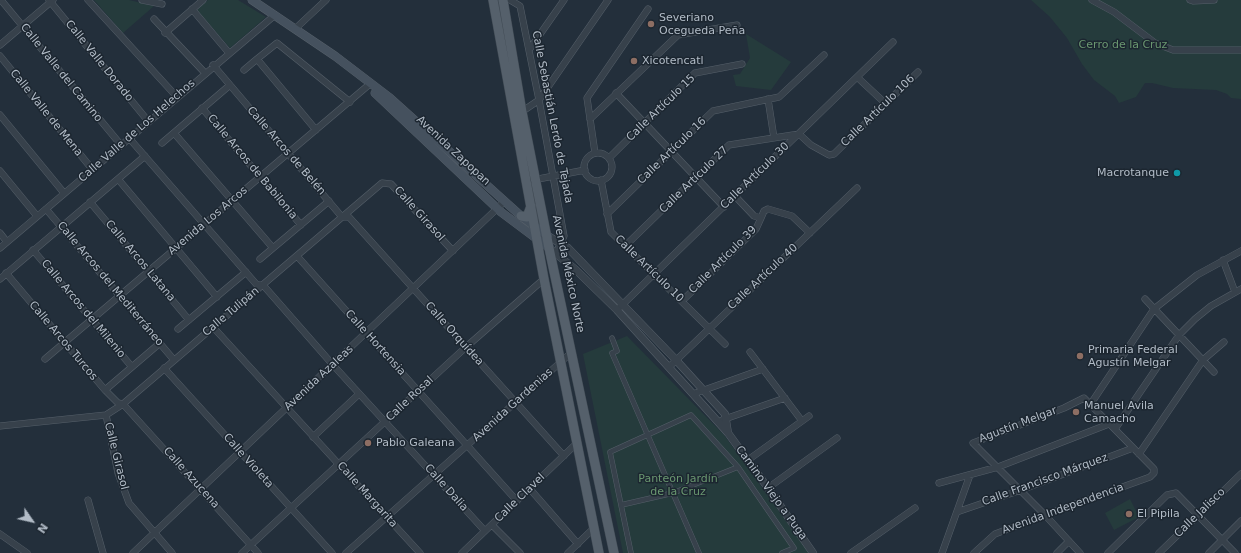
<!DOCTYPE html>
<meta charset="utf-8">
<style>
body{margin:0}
#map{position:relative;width:1241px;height:553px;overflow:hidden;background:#232f3b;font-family:"DejaVu Sans",sans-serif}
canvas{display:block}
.north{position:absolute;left:12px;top:501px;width:40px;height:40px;-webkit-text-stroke:3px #1c2630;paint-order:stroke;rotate:124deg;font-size:11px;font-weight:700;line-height:16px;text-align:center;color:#b2bcc7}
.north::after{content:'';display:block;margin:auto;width:14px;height:18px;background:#b2bcc7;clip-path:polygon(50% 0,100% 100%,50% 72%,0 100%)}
</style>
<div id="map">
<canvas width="1241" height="553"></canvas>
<div class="north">N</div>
</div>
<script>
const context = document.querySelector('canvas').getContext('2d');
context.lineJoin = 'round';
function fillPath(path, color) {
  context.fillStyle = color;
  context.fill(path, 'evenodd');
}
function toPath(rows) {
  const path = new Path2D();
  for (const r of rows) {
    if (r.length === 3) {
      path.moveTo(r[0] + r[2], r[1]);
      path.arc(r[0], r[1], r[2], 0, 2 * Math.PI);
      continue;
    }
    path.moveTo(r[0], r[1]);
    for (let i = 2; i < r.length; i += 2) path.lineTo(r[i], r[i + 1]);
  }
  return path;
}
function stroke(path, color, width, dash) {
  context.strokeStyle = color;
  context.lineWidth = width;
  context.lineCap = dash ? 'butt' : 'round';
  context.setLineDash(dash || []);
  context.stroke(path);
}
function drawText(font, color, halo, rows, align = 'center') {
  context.font = font + ' "DejaVu Sans",sans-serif';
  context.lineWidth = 3;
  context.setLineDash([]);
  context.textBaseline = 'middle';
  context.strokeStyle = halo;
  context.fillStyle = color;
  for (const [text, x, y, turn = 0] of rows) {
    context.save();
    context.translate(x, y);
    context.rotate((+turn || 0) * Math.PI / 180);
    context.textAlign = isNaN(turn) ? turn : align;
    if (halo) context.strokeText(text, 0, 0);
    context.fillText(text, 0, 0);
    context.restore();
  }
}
const green = toPath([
 [94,0,129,0,154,6,123,33],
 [208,0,238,0,266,17,230,48,197,10],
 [1031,0,1241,0,1241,99,1231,98,1227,94,1216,90,1173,88,1152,83,1145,83,1136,97,1119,103,1115,96,1094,80,1082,64,1067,38,1050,17],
 [746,34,791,62,771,90,736,86,733,75,740,74,750,58],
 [627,336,724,435,809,553,623,553,583,354],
 [1130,499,1139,517,1114,530,1105,513]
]);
const pedestrian = toPath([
 [612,338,617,351,612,353,699,553],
 [621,505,673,493,738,467],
 [631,553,610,452,691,415,738,467,794,548,782,553]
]);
const minor = toPath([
 [1,0,121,145],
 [49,0,148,121],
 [88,0,177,97],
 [142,0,162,4],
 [510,0,520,6,539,100,564,236,556,253],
 [1092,0,1114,12,1155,43,1173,50,1241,50],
 [1190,0,1193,1,1214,0],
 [192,9,229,53],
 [154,19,205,73],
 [295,29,326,0],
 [165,33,203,0],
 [0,45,53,0],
 [529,50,564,0],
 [0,56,92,169],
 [213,65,230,85],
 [244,70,257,59],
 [857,77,886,104],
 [616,93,724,207],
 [768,99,774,138],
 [202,108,301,225],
 [520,113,539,100,608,0],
 [0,115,64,193],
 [590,119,678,35,737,25],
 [316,130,257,59,277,43,350,102],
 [174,133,273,248],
 [129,138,257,285,263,285,333,365,485,531],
 [162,143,230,85,342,217,349,217,564,456],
 [595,153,587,98,648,9],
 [598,167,14],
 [609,158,695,73,742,64],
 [0,171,37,216],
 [118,179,217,297],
 [533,180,585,170],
 [601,180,611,232,725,344],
 [735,196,754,216,761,218,764,211,768,209,792,216,810,233],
 [90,202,189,320],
 [46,209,174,360],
 [607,214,713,111,779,97,824,55],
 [0,233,7,242],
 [625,246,729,145,799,134,811,145,829,155,834,154,918,72],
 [0,248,275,15],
 [33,250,132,367],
 [297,256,517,501],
 [260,259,329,201],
 [1223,260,1235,292],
 [6,273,105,390,118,403,123,404,258,553],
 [0,279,145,156],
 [1145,299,1214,372],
 [682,301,756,229,761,218],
 [620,307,893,42],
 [213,327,420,553],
 [178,329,246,272],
 [750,352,802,421],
 [45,359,371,83],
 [669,367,857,188],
 [164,368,332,553],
 [105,390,160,343],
 [693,394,763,369],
 [1090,405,1154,309,1197,275,1241,251],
 [106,415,118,473,129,503,172,553],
 [722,420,785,398],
 [0,426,106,415,123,404,382,183,391,184,453,251],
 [1115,429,1179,335,1195,319,1211,306,1241,289],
 [313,437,359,394],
 [1139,454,1203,360,1224,342],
 [748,460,809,416],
 [939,483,998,467,1109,424],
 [768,488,837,438],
 [530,489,578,544],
 [88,500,103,553],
 [957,512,1021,490,1133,448],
 [492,525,520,553],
 [0,534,27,553],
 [133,553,504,202],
 [242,553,466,347,544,279],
 [346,553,572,352],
 [462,553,577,443],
 [568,553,594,528],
 [851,553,915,508],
 [942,553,970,475],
 [974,553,995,534,1045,515,1150,477,1154,473,1154,469,1084,398,1064,408,973,443,1045,515,1080,553],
 [1057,553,1069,541],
 [1108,553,1167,495,1176,493,1235,553],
 [1159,553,1241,474],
 [1209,553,1241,521]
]);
const tertiary = toPath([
 [548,236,568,248,676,360,725,414,728,433],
 [549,248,576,270,617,310,693,394,728,433,768,488,813,553]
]);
const secondary = toPath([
 [252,0,335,56,390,98,521,216,548,236],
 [375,93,501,212,549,248]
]);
const primary = toPath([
 [493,0,544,279,599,553],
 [503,0,522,112,549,248,614,553],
 [521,216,527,217,531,206]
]);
const markers = [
 [651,24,4,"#8d6e63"],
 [634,61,4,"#8d6e63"],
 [1177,173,4,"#0f9aa8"],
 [1080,356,4,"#8d6e63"],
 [1076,412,4,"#8d6e63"],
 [368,443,4,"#8d6e63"],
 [1129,514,4,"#8d6e63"]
];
const poiNames = [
 ["Severiano",659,18],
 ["Ocegueda Peña",659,31],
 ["Xicotencatl",642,61],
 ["Macrotanque",1169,173,"right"],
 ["Primaria Federal",1088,350],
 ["Agustín Melgar",1088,363],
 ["Manuel Avila",1084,406],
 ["Camacho",1084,419],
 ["Pablo Galeana",376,443],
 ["El Pipila",1137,514]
];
const parkNames = [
 ["Cerro de la Cruz",1123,45],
 ["Panteón Jardín",678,479],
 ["de la Cruz",678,492]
];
const streetNames = [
 ["Calle Valle Dorado",99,61,51],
 ["Calle Valle del Camino",61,73,51],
 ["Calle Artículo 15",661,108,-44],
 ["Calle Artículo 106",878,111,-44],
 ["Calle Valle de Mena",46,113,51],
 ["Calle Sebastián Lerdo de Tejada",552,117,79],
 ["Calle Valle de Los Helechos",137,131,-41],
 ["Calle Arcos de Belén",286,151,49],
 ["Avenida Zapopan",453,151,43],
 ["Calle Artículo 16",672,151,-44],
 ["Calle Arcos de Babilonia",252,167,50],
 ["Calle Artículo 30",755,176,-44],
 ["Calle Artículo 27",694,180,-44],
 ["Calle Girasol",419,214,48],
 ["Avenida Los Arcos",208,221,-40],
 ["Calle Artículo 39",723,260,-45],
 ["Calle Arcos Latana",140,261,50],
 ["Calle Artículo 10",649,269,44],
 ["Avenida México Norte",568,274,78],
 ["Calle Artículo 40",763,277,-43],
 ["Calle Arcos del Mediterráneo",110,284,50],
 ["Calle Arcos del Milenio",83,309,50],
 ["Calle Tulipán",231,312,-40],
 ["Calle Orquídea",454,334,48],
 ["Calle Arcos Turcos",63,341,50],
 ["Calle Hortensia",375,343,48],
 ["Avenida Azaleas",319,378,-43],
 ["Calle Rosal",410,399,-43],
 ["Avenida Gardenias",513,405,-42],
 ["Agustín Melgar",1018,425,-21],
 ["Calle Girasol",116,456,76],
 ["Calle Violeta",248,461,48],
 ["Calle Azucena",191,478,48],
 ["Calle Francisco Márquez",1045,480,-20],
 ["Calle Dalia",446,488,48],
 ["Camino Viejo a Puga",771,493,54],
 ["Calle Margarita",367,495,48],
 ["Calle Clavel",520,498,-44],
 ["Avenida Independencia",1063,509,-20],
 ["Calle Jalisco",1200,513,-44]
];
fillPath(green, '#253b3c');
stroke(pedestrian, '#555f69', 5.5);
stroke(minor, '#555f69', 7);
stroke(tertiary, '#555f69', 8);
stroke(secondary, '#555f69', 9);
stroke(primary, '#404a54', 10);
stroke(pedestrian, '#37414b', 4.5);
stroke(minor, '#37414b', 6);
stroke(tertiary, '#37414b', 7);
stroke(secondary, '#45515e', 8);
stroke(primary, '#55606b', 9);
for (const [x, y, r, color] of markers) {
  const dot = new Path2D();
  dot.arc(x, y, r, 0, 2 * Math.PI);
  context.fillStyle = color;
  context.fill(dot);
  stroke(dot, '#1c2630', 1.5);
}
drawText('11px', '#b2bcc7', '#1c2630', poiNames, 'left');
drawText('11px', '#6a9770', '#1c2630', parkNames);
drawText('11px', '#b2bcc7', '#1c2630', streetNames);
</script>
